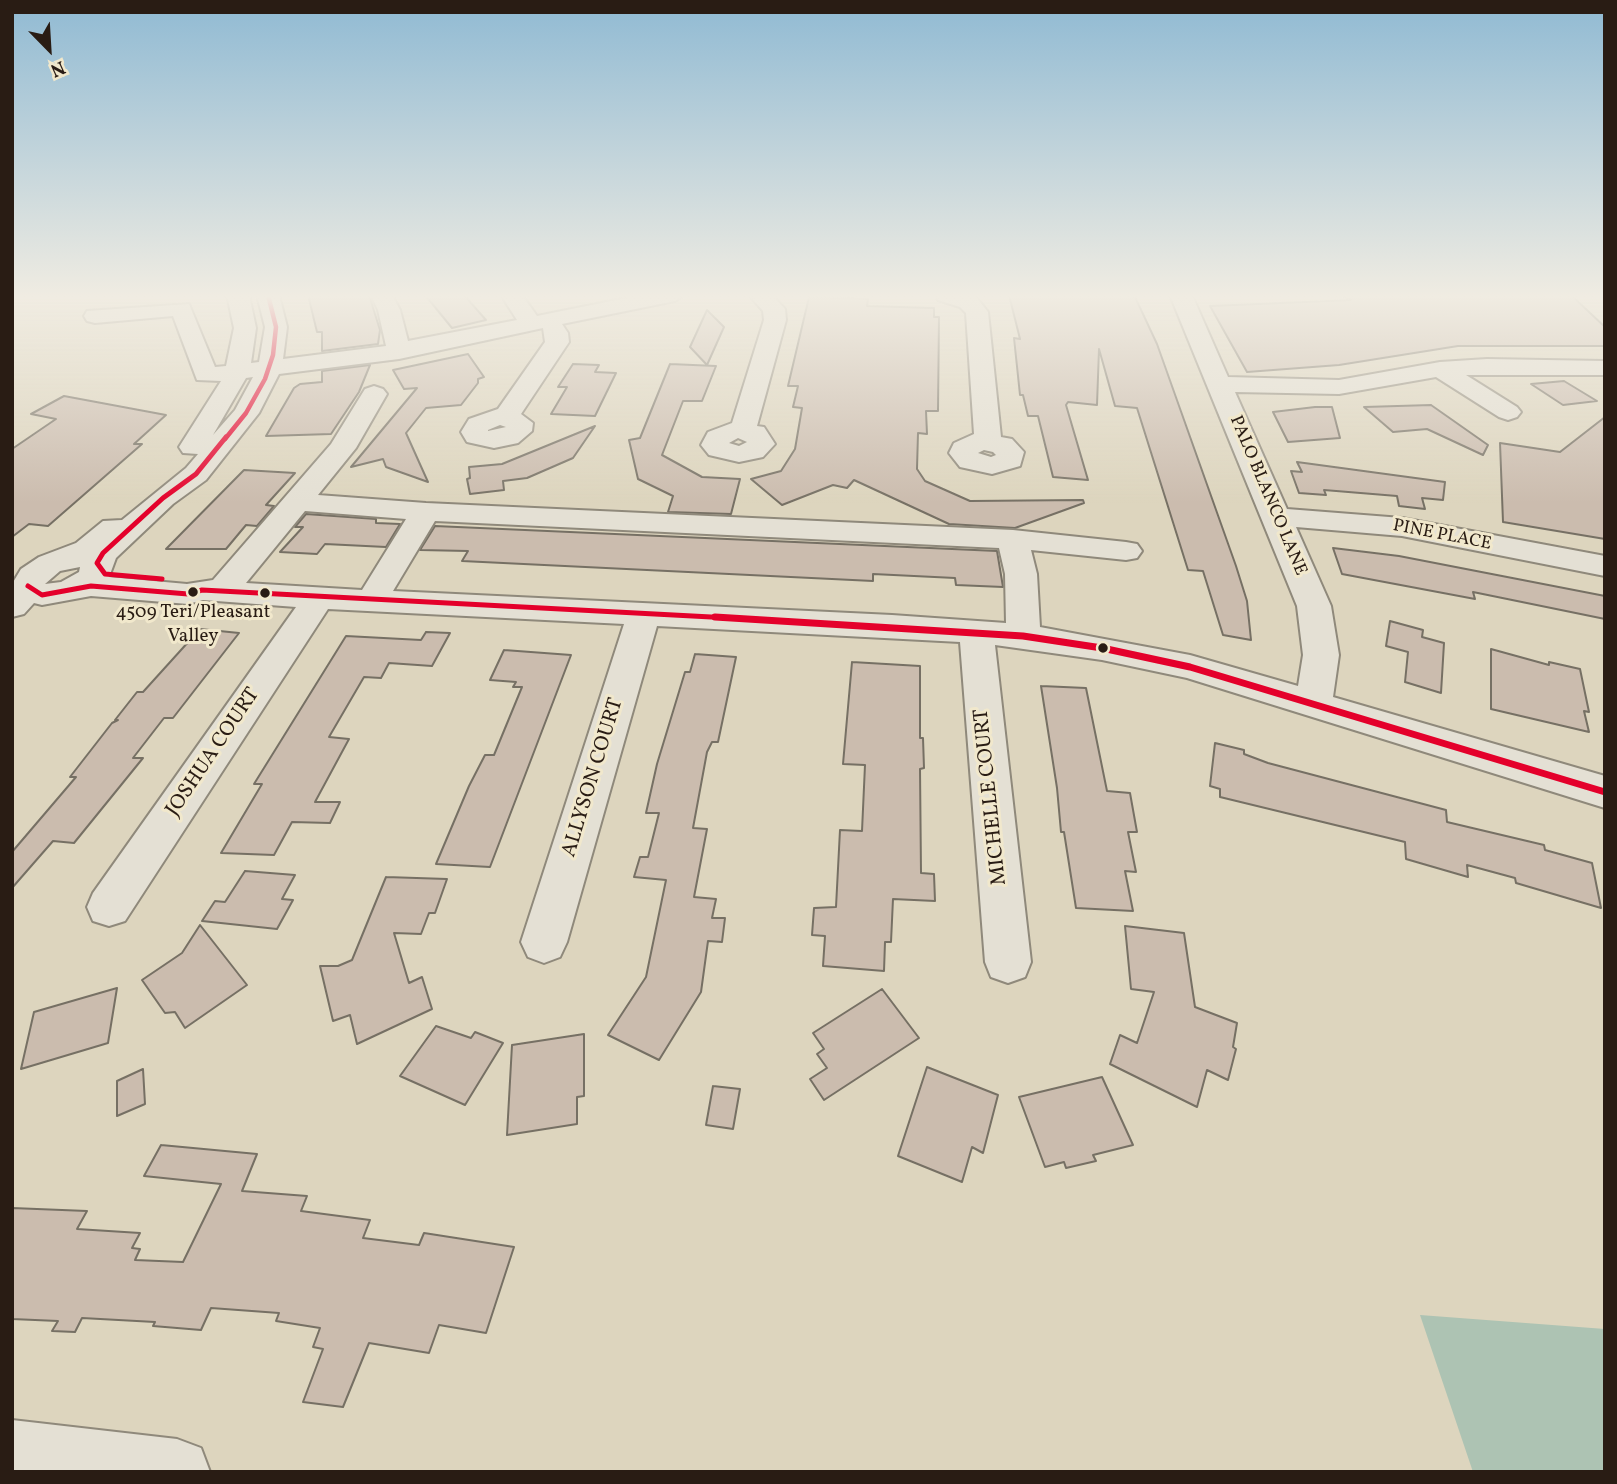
<!DOCTYPE html>
<style>
body{margin:0}
#map{position:relative;width:1617px;height:1484px;overflow:hidden;background:#ddd5be;font-family:Vollkorn,serif}
canvas{display:block}
.frame{position:absolute;inset:0;border:14px solid #291c14;pointer-events:none}
.north{position:absolute;left:14px;top:14px;width:70px;height:70px;-webkit-text-stroke:5px #f1e8cc;paint-order:stroke;rotate:156deg;font-size:19px;font-weight:700;line-height:28px;text-align:center;color:#291c14}
.north::after{content:'';display:block;margin:auto;width:24px;height:32px;background:#291c14;clip-path:polygon(50% 0,100% 100%,50% 72%,0 100%)}
</style>
<div id="map">
<canvas width="1617" height="1484"></canvas>
<div class="frame"></div>
<div class="north">N</div>
</div>
<script>
const context = document.querySelector('canvas').getContext('2d');
context.lineJoin = 'round';
function fillPath(path, color) {
  context.fillStyle = color;
  context.fill(path, 'evenodd');
}
function toPath(rows) {
  const path = new Path2D();
  for (const r of rows) {
    path.moveTo(r[0], r[1]);
    for (let i = 2; i < r.length; i += 2) path.lineTo(r[i], r[i + 1]);
  }
  return path;
}
function stroke(path, color, width, dash) {
  context.strokeStyle = color;
  context.lineWidth = width;
  context.lineCap = dash ? 'butt' : 'round';
  context.setLineDash(dash || []);
  context.stroke(path);
}
function drawText(font, color, halo, rows, align = 'center') {
  context.font = font + ' Vollkorn,serif';
  context.lineWidth = 6;
  context.setLineDash([]);
  context.textBaseline = 'middle';
  context.strokeStyle = halo;
  context.fillStyle = color;
  for (const [text, x, y, turn = 0] of rows) {
    context.save();
    context.translate(x, y);
    context.rotate((+turn || 0) * Math.PI / 180);
    context.textAlign = isNaN(turn) ? turn : align;
    if (halo) context.strokeText(text, 0, 0);
    context.fillText(text, 0, 0);
    context.restore();
  }
}
const water = toPath([
 [1420,1315,1605,1329,1605,1472,1473,1472]
]);
const building = toPath([
 [308,295,369,295,380,330,378,344,322,351,322,332,317,332,308,295],
 [425,295,464,295,486,320,452,328,425,295],
 [1009,295,1132,295,1136,299,1157,344,1236,566,1247,601,1251,640,1223,635,1203,571,1188,570,1137,408,1115,406,1099,349,1097,405,1068,402,1066,405,1088,480,1053,477,1038,416,1028,416,1023,395,1020,395,1014,338,1020,339,1009,295],
 [1340,295,1571,295,1605,327,1605,346,1458,346,1339,365,1247,372,1210,306,1351,300,1340,295],
 [809,297,868,299,867,306,934,308,934,317,939,317,938,411,926,411,927,434,918,433,917,469,925,481,970,501,1083,500,1084,503,1015,528,949,524,854,480,847,488,833,485,782,505,751,479,781,471,795,449,802,408,793,407,798,386,788,386,809,297],
 [707,310,724,327,707,365,690,347,707,310],
 [468,354,484,377,478,379,478,383,461,405,426,408,406,433,428,482,386,467,383,459,351,467,417,388,404,389,393,370,468,354],
 [573,364,599,365,595,372,616,373,595,416,551,414,567,387,558,387,573,364],
 [670,364,716,366,702,401,683,401,662,455,702,477,740,479,731,514,668,512,673,496,638,479,629,440,640,438,670,364],
 [370,365,359,392,331,434,266,436,294,388,300,384,322,382,322,371,370,365],
 [1564,381,1597,401,1563,405,1531,384,1564,381],
 [64,396,166,415,134,444,142,444,48,526,29,524,12,537,12,449,56,419,31,414,64,396],
 [1431,405,1488,445,1483,455,1427,429,1393,432,1364,407,1431,405],
 [1315,407,1332,407,1340,438,1288,442,1273,412,1315,407],
 [1605,417,1605,539,1503,522,1500,443,1560,452,1605,417],
 [595,426,573,458,527,478,503,481,504,490,470,494,467,479,470,478,469,467,502,464,595,426],
 [1297,462,1445,482,1443,500,1422,498,1425,509,1399,506,1397,496,1324,490,1326,495,1299,493,1291,471,1302,472,1297,462],
 [244,470,295,473,266,505,274,506,257,526,246,525,226,549,166,549,244,470],
 [306,514,376,519,376,523,400,524,386,547,325,544,317,554,280,552,303,527,295,527,306,514],
 [435,526,997,551,1003,587,956,585,955,578,873,574,873,581,462,561,468,551,420,550,435,526],
 [1333,548,1399,556,1605,596,1605,619,1473,592,1475,599,1342,574,1333,548],
 [1390,621,1423,630,1422,637,1444,643,1441,693,1405,682,1408,652,1386,646,1390,621],
 [200,629,239,633,173,718,164,718,133,758,143,758,74,843,53,841,12,888,12,852,76,777,70,777,112,723,118,720,115,720,137,692,143,692,200,629],
 [426,632,450,633,432,666,389,663,381,678,364,677,329,737,349,739,315,802,340,802,330,823,292,822,274,855,221,853,262,784,254,784,346,636,421,640,426,632],
 [1491,649,1549,665,1549,662,1580,669,1589,712,1584,711,1589,732,1491,709,1491,649],
 [504,650,571,655,490,867,436,864,469,786,485,755,494,755,522,687,513,687,516,682,490,680,504,650],
 [695,654,736,657,718,742,712,742,707,752,693,828,707,829,694,897,716,899,712,918,725,918,722,942,708,941,701,992,659,1060,608,1035,646,977,666,880,634,877,640,857,648,857,659,813,646,813,657,764,685,672,690,672,695,654],
 [852,662,920,666,920,738,923,738,924,768,920,769,921,873,934,874,935,901,893,899,891,942,885,942,884,971,823,966,825,936,812,935,814,908,836,907,840,830,862,831,865,765,843,764,852,662],
 [1041,686,1086,688,1107,791,1130,793,1137,832,1128,832,1136,872,1125,871,1133,911,1076,908,1064,832,1061,832,1057,788,1041,686],
 [1215,743,1244,750,1244,754,1268,763,1446,810,1447,822,1544,845,1545,850,1592,863,1601,908,1516,883,1515,878,1467,865,1468,877,1406,859,1405,842,1220,797,1220,789,1210,786,1215,743],
 [245,871,295,875,282,899,293,900,277,929,202,921,215,901,225,902,245,871],
 [386,877,447,879,435,913,429,913,421,934,394,933,409,983,422,977,432,1009,357,1044,350,1015,333,1021,320,966,338,966,352,960,386,877],
 [200,925,247,985,185,1028,175,1012,165,1013,142,980,182,953,200,925],
 [1125,926,1184,933,1195,1007,1237,1023,1233,1047,1236,1049,1228,1080,1207,1070,1197,1107,1110,1064,1120,1035,1137,1043,1154,992,1131,989,1125,926],
 [117,988,108,1043,21,1069,34,1012,117,988],
 [882,989,919,1038,824,1100,810,1079,827,1068,817,1054,824,1049,813,1033,882,989],
 [436,1026,471,1038,475,1032,503,1043,465,1105,400,1076,436,1026],
 [584,1034,584,1096,577,1097,577,1124,507,1135,512,1045,584,1034],
 [927,1067,998,1095,983,1153,972,1147,962,1182,898,1156,927,1067],
 [143,1069,145,1104,117,1116,117,1081,143,1069],
 [1102,1077,1133,1145,1093,1155,1096,1161,1066,1168,1064,1162,1045,1167,1019,1097,1102,1077],
 [713,1086,740,1089,733,1129,706,1125,713,1086],
 [161,1145,257,1154,242,1191,307,1196,301,1211,370,1220,363,1238,419,1245,424,1233,514,1247,486,1333,439,1325,429,1353,369,1343,343,1407,303,1402,323,1349,313,1347,320,1328,276,1321,279,1313,211,1308,201,1330,153,1326,155,1322,82,1318,75,1332,52,1331,58,1321,12,1319,12,1208,87,1211,77,1229,140,1233,132,1248,140,1249,135,1260,183,1262,221,1184,144,1176,161,1145]
]);
const minor = toPath([
 [227,295,249,295,256,328,251,363,259,362,265,327,257,295,279,295,287,327,283,359,386,346,378,310,371,295,392,295,400,310,408,341,517,320,501,295,522,295,537,316,641,295,685,295,675,301,562,324,568,333,569,342,521,414,533,423,532,431,518,443,494,448,467,442,461,432,469,419,498,409,545,342,543,328,399,359,279,374,259,413,206,480,173,504,116,558,109,577,187,584,213,580,331,444,365,389,374,386,383,389,387,394,356,448,318,495,426,503,1013,530,1126,542,1137,544,1142,551,1137,558,1126,560,1031,550,1037,574,1040,627,1190,655,1298,686,1303,655,1297,606,1170,295,1192,295,1228,377,1339,380,1440,362,1487,359,1605,361,1605,375,1466,375,1517,407,1521,412,1517,417,1508,420,1499,417,1436,377,1339,394,1235,392,1287,509,1402,518,1605,556,1605,576,1402,536,1296,527,1331,606,1339,655,1333,697,1605,776,1605,808,1187,678,1102,660,995,645,1031,962,1025,977,1008,983,991,977,985,962,960,642,657,626,567,942,560,957,544,963,528,957,521,942,624,624,328,609,125,921,109,926,93,921,87,907,93,893,296,607,203,600,188,604,91,596,42,605,34,603,24,614,12,617,12,584,21,569,39,557,76,543,103,521,122,520,186,468,198,454,183,453,179,447,221,381,197,380,173,316,95,323,87,321,84,316,87,311,189,304,215,367,226,366,234,328,227,295],
 [253,377,235,410,213,435,246,378,253,377],
 [500,425,506,427,488,431,488,430,500,425],
 [305,511,406,519,362,590,246,583,305,511],
 [435,521,999,548,1005,574,1006,623,892,615,393,591,435,521],
 [80,567,79,572,61,582,45,584,60,571,80,567],
 [749,295,772,295,785,309,786,320,757,426,764,427,775,444,763,457,739,462,709,455,701,445,708,432,732,423,764,320,763,311,749,295],
 [738,438,747,442,739,446,729,443,738,438],
 [936,295,976,297,988,312,1001,437,1012,439,1024,452,1020,466,992,474,960,467,949,453,954,443,974,434,966,313,960,307,938,300,936,295],
 [984,450,993,452,996,455,991,457,978,453,984,450],
 [12,1420,177,1439,201,1448,210,1472,12,1472,12,1420]
]);
const bus1Far2 = toPath([
 [225,439,246,413,265,379,273,355,276,327,268,295]
]);
const bus1Far1 = toPath([
 [162,579,105,574,97,563,103,553,163,498,196,474,226,437],
 [28,586,42,595,91,586,188,594,202,590,749,619]
]);
const bus1 = toPath([
 [715,617,1023,636,1102,648,1190,667,1605,792]
]);
const markers = [
 [193,592,6,"#291c14"],
 [265,593,6,"#291c14"],
 [1103,648,6,"#291c14"]
];
const farStreetnames = [
 ["PALO BLANCO LANE",1267,496,67],
 ["PINE PLACE",1442,536,11]
];
const busNames = [
 ["4509 Teri/Pleasant",193,614],
 ["Valley",193,638]
];
const streetNames = [
 ["JOSHUA COURT",214,753,-56],
 ["ALLYSON COURT",594,778,-73],
 ["MICHELLE COURT",992,797,-96]
];
fillPath(water, '#adc3b3');
fillPath(building, '#cbbcae');
stroke(building, '#767064', 2);
stroke(minor, '#8f897b', 4);
fillPath(minor, '#e4e0d4');
stroke(bus1Far2, '#e4002b', 4.5);
stroke(bus1Far1, '#e4002b', 5);
stroke(bus1, '#e4002b', 7);
const sky = context.createLinearGradient(0, 0, 0, 503);
sky.addColorStop(0, '#90bad3');
sky.addColorStop(0.59, '#f0ece2');
sky.addColorStop(1, '#f0ece200');
context.fillStyle = sky;
context.fillRect(0, 0, 1617, 503);
for (const [x, y, r, color] of markers) {
  const dot = new Path2D();
  dot.arc(x, y, r, 0, 2 * Math.PI);
  context.fillStyle = color;
  context.fill(dot);
  stroke(dot, '#f1e8cc', 2.5);
}
drawText('18px', '#291c14', '#f1e8cc', farStreetnames);
drawText('19px', '#291c14', '#f1e8cc', busNames);
drawText('21px', '#291c14', '#f1e8cc', streetNames);
</script>
